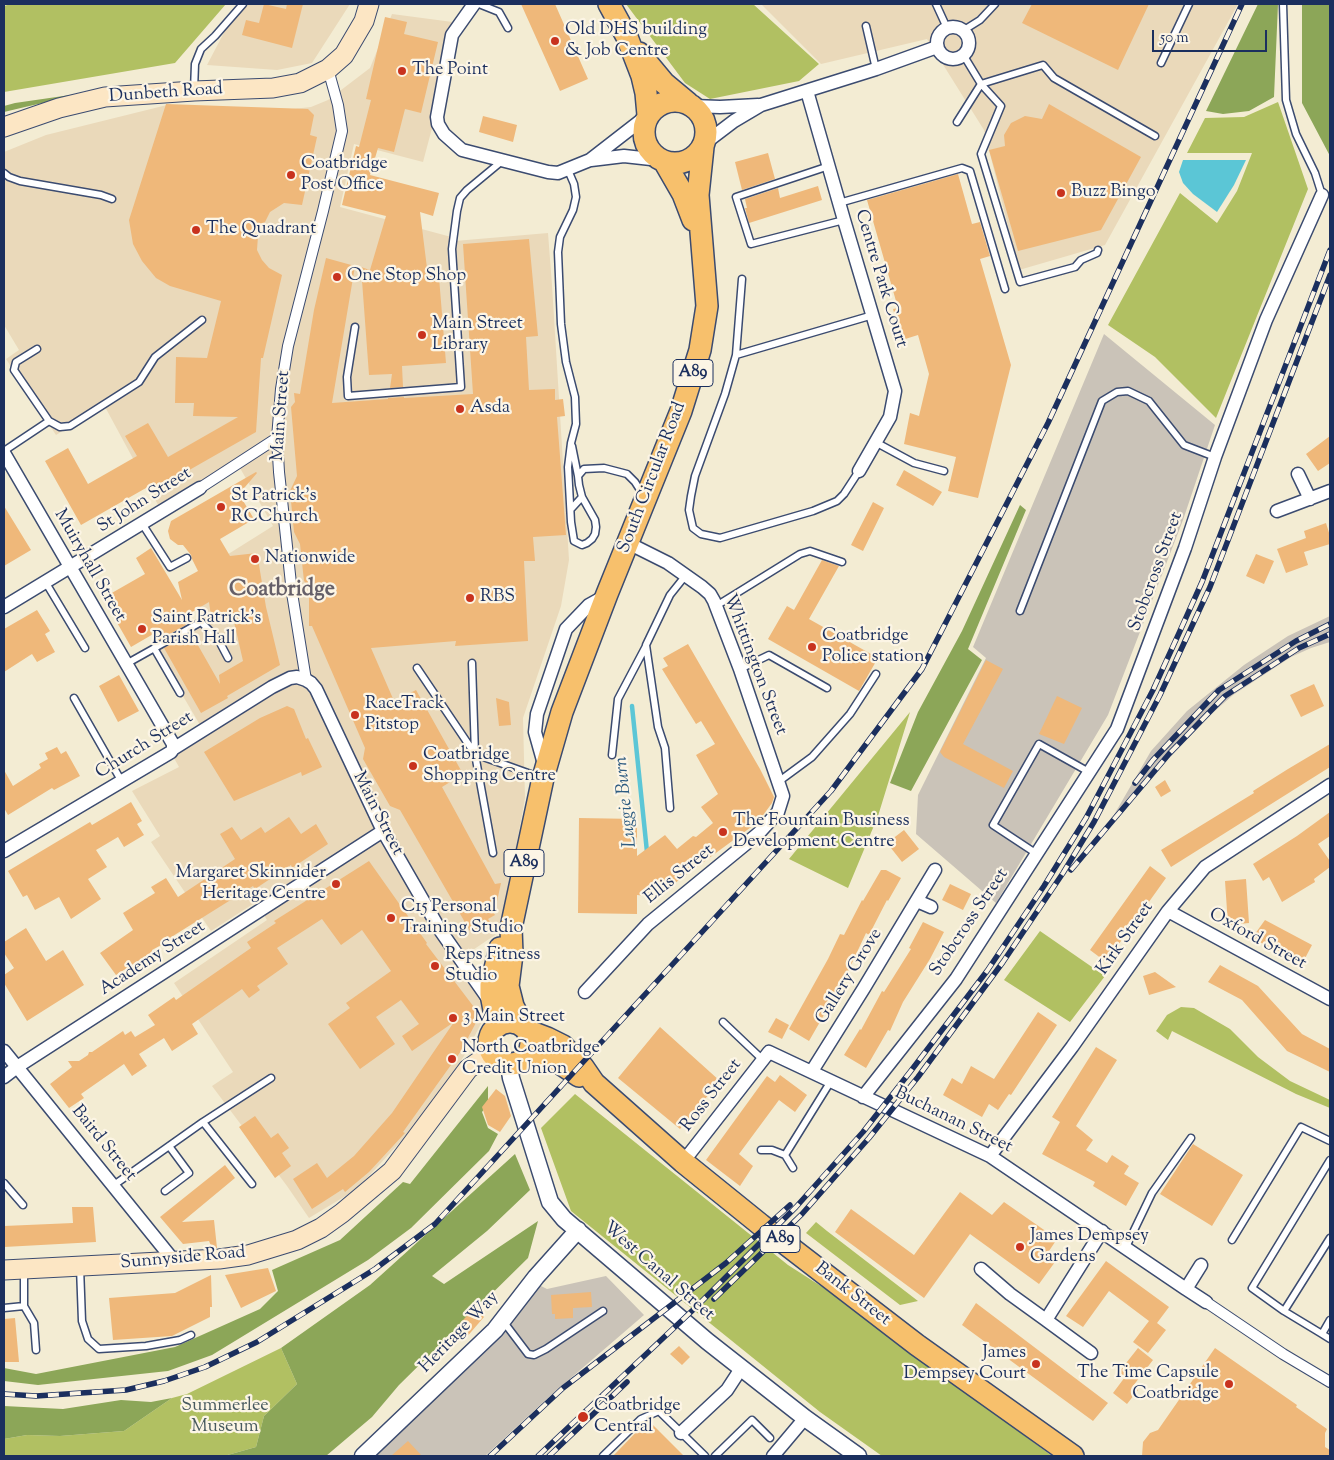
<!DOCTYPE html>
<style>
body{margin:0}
#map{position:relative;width:1334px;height:1460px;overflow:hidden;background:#f3ecd3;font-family:"Sorts Mill Goudy",serif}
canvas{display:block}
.frame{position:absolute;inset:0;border:5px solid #1b2f5e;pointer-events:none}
.scale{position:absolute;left:1152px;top:30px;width:115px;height:22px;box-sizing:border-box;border:2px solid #1b2f5e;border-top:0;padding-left:6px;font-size:15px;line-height:18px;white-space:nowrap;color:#1b2f5e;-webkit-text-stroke:4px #fcf5e5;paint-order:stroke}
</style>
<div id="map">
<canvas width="1334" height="1460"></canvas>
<div class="frame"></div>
<div class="scale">50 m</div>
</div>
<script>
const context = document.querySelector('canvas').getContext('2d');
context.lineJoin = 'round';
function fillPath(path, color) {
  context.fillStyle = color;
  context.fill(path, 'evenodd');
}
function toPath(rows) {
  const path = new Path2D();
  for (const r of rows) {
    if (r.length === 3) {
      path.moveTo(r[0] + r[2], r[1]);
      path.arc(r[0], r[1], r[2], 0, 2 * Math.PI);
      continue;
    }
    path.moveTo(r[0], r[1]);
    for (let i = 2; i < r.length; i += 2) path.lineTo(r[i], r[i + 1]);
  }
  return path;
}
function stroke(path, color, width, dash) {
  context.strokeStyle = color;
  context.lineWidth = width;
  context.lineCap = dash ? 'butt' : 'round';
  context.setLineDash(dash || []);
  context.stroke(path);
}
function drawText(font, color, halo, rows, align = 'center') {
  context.font = font + ' "Sorts Mill Goudy",serif';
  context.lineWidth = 4.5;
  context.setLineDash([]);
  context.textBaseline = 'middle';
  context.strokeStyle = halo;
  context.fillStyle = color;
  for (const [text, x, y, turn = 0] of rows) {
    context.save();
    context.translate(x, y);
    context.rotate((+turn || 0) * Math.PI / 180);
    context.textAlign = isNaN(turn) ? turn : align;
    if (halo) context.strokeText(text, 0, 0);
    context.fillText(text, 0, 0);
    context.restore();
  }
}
const built = toPath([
 [239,4,350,4,312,63,277,70,207,65],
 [761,4,1238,4,1105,245,1019,270,984,130,927,39,821,64],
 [392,14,460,23,423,162,354,144,340,207,455,238,455,241,548,233,552,285,569,560,561,606,523,718,525,798,501,931,458,960,490,1006,466,1053,423,1117,357,1189,309,1218,287,1186,212,1086,233,1072,174,983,267,920,256,902,211,931,151,842,160,836,132,791,179,767,170,751,203,730,154,647,201,620,190,578,273,526,240,468,163,514,104,405,56,435,6,359,19,350,4,325,4,152,46,135,167,105,284,110,311,107,328,100,370,68]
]);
const industrial = toPath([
 [1104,334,1215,425,1183,520,1108,715,996,903,916,834,918,795,986,658,973,647],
 [1330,616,1330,642,1311,648,1291,657,1233,695,1208,717,1160,766,1111,820,1151,751,1187,711,1244,665,1288,636],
 [606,1276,644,1315,550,1396,485,1456,367,1456,537,1284,547,1289]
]);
const green = toPath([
 [11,4,226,4,175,63,4,92,4,6],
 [626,4,753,4,819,64,799,81,710,99,685,83],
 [1278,102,1308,189,1216,418,1155,357,1108,325,1180,193,1217,223,1237,191,1252,153,1187,153,1205,118,1244,117],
 [910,712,878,816,848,888,789,859],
 [1040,931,1105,976,1070,1022,1004,980],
 [1181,1007,1194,1008,1230,1029,1258,1057,1290,1081,1330,1100,1330,1108,1296,1094,1172,1031,1168,1040,1156,1031,1167,1015],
 [575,1094,788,1265,838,1297,1052,1456,882,1456,820,1412,571,1211,541,1128],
 [816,1222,827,1231,918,1301,900,1305,806,1233],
 [281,1348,297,1384,264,1416,256,1447,224,1456,4,1456,4,1439,27,1435,60,1436,124,1431,172,1398,187,1394]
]);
const forest = toPath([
 [1258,4,1278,4,1274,97,1249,111,1223,114,1206,111],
 [1302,4,1330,4,1330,156,1302,103],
 [91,92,25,107,4,112,4,106,15,103],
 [1020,505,1026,510,968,649,982,660,911,791,890,783,918,712,962,631],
 [488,1086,488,1104,482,1112,488,1128,498,1134,489,1151,411,1228,368,1260,212,1355,168,1371,38,1385,4,1381,4,1368,36,1374,175,1347,260,1309,278,1291,272,1270,340,1240,403,1182,410,1184],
 [515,1154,530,1190,487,1231,432,1276,444,1284,538,1221,528,1258,399,1385,372,1417,326,1456,224,1456,256,1447,264,1416,297,1384,281,1348,370,1285],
 [172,1398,124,1431,60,1436,27,1435,4,1439,4,1406,63,1409,121,1400,151,1402]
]);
const water = toPath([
 [1183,160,1246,160,1234,185,1217,212,1193,194,1183,183,1179,172]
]);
const stream = toPath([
 [632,706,647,852]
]);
const building = toPath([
 [264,4,286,9,287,4,303,4,292,48,242,35,246,20,259,23],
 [521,4,555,4,588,79,560,91],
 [1032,4,1149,4,1118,70,1022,23],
 [385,17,407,22,404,34,438,42,421,113,405,109,394,152,378,148,370,175,439,193,433,216,420,212,427,268,438,265,446,363,402,366,403,387,390,388,392,374,369,375,361,267,370,270,386,216,342,205,356,146,359,147,371,100,366,99],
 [166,104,308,109,314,115,310,135,317,137,302,205,284,203,270,212,258,236,257,250,262,260,269,268,282,275,263,358,261,358,256,432,156,489,153,484,81,525,45,461,68,448,88,484,137,456,125,436,148,423,168,457,238,417,193,416,194,403,175,403,176,357,207,358,221,301,170,286,156,278,142,261,133,244,129,220],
 [1049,104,1141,157,1101,230,1018,251,989,150,1005,146,1004,135,1011,123,1025,116,1042,119],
 [483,116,517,125,513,142,479,132],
 [768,153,775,179,742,190,735,162],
 [958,174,972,224,980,222,990,256,980,259,1011,365,978,498,948,491,956,457,904,444,910,413,919,416,929,374,918,335,902,340,893,309,898,308,867,200],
 [818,186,822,200,749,223,745,208,747,208,745,199,778,188,780,198],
 [529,239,538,336,526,337,529,390,555,389,555,400,563,399,565,416,557,417,566,535,533,537,535,561,524,561,528,641,455,646,456,641,371,648,394,701,416,690,463,774,442,787,495,884,501,883,496,906,492,910,495,915,488,919,492,924,478,932,475,928,470,931,400,810,390,806,363,759,365,748,312,626,309,626,309,586,304,581,300,544,294,532,290,491,297,476,291,407,295,402,294,393,300,394,314,310,326,258,355,266,332,403,388,399,388,398,404,397,404,398,473,394,463,244],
 [1330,436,1330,463,1318,471,1306,454],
 [904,470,942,492,933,506,896,485],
 [256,472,257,473,239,494,254,519,220,539,230,556,257,553,266,607,280,665,227,696,228,698,201,713,164,648,191,633,220,684,219,675,243,661,232,613,211,616,209,602,182,618,186,625,159,640,155,633,131,647,103,598,145,574,136,558,151,548,182,600,178,582,198,571,192,559,191,555,183,545,178,545,170,539,168,531,171,521],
 [873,502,884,508,863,551,851,545],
 [4,506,31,550,4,566],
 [1326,523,1330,536,1330,544,1304,552,1308,565,1286,573,1277,549,1306,538,1304,531],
 [1256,554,1274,561,1264,584,1246,576],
 [822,560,839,566,809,619,878,658,859,691,768,639,787,606,794,610],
 [37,610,50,631,45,634,55,652,37,662,32,654,4,672,4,629],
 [688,644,760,769,774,797,772,803,758,822,656,897,637,895,637,914,578,913,579,818,637,819,637,856,665,835,677,849,693,836,696,837,713,823,701,807,718,794,696,755,715,744,701,721,696,724,662,669,668,666,663,658],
 [986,660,1003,669,963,744,1013,771,1004,788,944,757,940,752],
 [119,675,139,711,118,722,99,686],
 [1314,684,1324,706,1301,717,1290,695],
 [1057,696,1082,708,1064,744,1039,734],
 [496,698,509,702,511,725,499,726],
 [287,706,294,709,306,739,308,738,322,767,302,776,301,772,234,801,204,752,260,718],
 [1330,744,1330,767,1171,867,1161,850,1254,793,1253,791,1288,769],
 [57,747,61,754,66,751,80,776,54,790,52,788,8,815,4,808,4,770,13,786,41,768,39,764,48,759,45,753],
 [1165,780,1171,791,1161,797,1155,787],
 [131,802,142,821,137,824,144,835,124,847,118,837,96,850,107,867,88,879,101,899,71,919,59,897,35,910,27,895,23,897,8,871,90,822,92,825],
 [1330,812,1330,836,1318,844,1330,861,1330,867,1314,879,1315,882,1282,902,1269,877,1263,881,1253,864,1297,836],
 [289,817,301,834,316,824,328,844,292,868,291,865,255,889,253,886,165,941,165,943,152,950,152,952,116,975,100,953,133,930,123,913,155,893,151,887,166,878,178,897,235,859,220,834,232,827,241,840,261,827,265,833],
 [904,830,919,849,902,862,887,843],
 [369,861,427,943,426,944,480,1015,461,1051,403,1132,405,1133,369,1172,345,1192,343,1189,312,1209,293,1179,317,1163,327,1178,354,1156,392,1113,454,1022,412,1051,402,1036,419,1024,401,1000,376,1017,395,1044,360,1069,328,1024,350,1008,346,1003,391,971,362,930,341,945,322,919,277,948,288,964,257,986,260,990,249,998,242,989,192,1024,198,1034,172,1051,164,1038,139,1054,147,1066,132,1076,124,1064,81,1094,84,1098,69,1108,50,1084,72,1067,68,1061,79,1061,88,1055,89,1052,92,1052,123,1031,125,1035,131,1031,135,1037,155,1025,148,1015,174,997,176,1000,251,948,247,942,276,923,274,921],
 [1150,866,1166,878,1106,962,1090,950],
 [881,870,886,870,901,878,888,901,887,900,869,935,866,933,844,980,809,1041,789,1029,828,959,840,934,844,935,862,900,863,901],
 [1246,879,1249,923,1228,925,1225,881],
 [950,884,971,894,963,910,942,900],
 [1265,920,1312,945,1302,964,1252,938],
 [923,922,944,932,930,959,903,1002,890,1031,888,1030,866,1068,844,1055,860,1029,861,1030,882,991,884,992,911,949,909,948],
 [26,928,46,961,63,950,84,985,27,1021,4,983,4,975,14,968,4,953,4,942],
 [1220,965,1258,986,1302,1034,1330,1049,1330,1072,1287,1051,1242,1000,1208,982],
 [1155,972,1176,987,1149,995,1143,976],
 [1038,1012,1057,1025,1011,1095,1009,1094,998,1110,989,1104,982,1117,943,1095,952,1078,962,1084,971,1066,994,1079],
 [776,1018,789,1025,782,1039,768,1032],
 [660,1027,720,1081,680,1129,618,1078],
 [1096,1047,1117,1060,1076,1126,1093,1140,1086,1150,1107,1163,1112,1155,1129,1166,1124,1174,1139,1183,1126,1206,1093,1186,1095,1182,1042,1154,1060,1122,1052,1117],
 [780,1075,807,1095,795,1112,779,1100,739,1154,753,1166,740,1186,706,1160,767,1076,775,1082],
 [496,1089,505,1096,511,1116,500,1132,488,1125,482,1107],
 [255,1116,271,1138,278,1133,289,1148,282,1153,291,1166,275,1178,239,1127],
 [1193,1144,1243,1175,1212,1226,1160,1194],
 [225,1165,235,1178,182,1222,214,1220,217,1248,212,1248,209,1241,183,1244,160,1217],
 [960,1192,992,1215,1004,1202,1057,1239,1047,1254,1055,1262,1039,1284,970,1234,924,1298,835,1232,851,1209,914,1255],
 [72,1207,93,1207,96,1242,4,1247,4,1226,73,1223],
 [1106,1261,1169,1307,1157,1323,1166,1330,1148,1353,1133,1342,1149,1321,1109,1291,1083,1327,1066,1316],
 [268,1268,276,1291,241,1308,225,1275],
 [211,1275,212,1307,210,1307,210,1317,172,1336,113,1340,109,1298,175,1293],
 [591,1292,592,1307,573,1308,573,1318,555,1319,555,1314,552,1314,551,1295],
 [976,1303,1108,1403,1093,1421,962,1325],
 [474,1308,484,1317,465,1339,454,1330],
 [15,1318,19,1362,4,1362,4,1319],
 [679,1346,690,1357,682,1365,670,1354],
 [1138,1348,1153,1360,1133,1386,1138,1390,1127,1404,1113,1393,1125,1377,1119,1372],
 [1215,1348,1297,1405,1296,1407,1327,1429,1325,1433,1325,1447,1330,1450,1330,1456,1142,1456,1143,1442,1150,1433,1158,1430],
 [649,1421,684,1456,613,1456,646,1422],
 [408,1441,422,1456,391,1456]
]);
const service = toPath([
 [479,4,499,12,508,28],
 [936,4,947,28],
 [1283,4,1286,100,1296,134,1315,173,1322,195],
 [866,26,876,69],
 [964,30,980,20,995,4],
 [964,56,981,84,1001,106,981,154,1020,282,1075,267,1081,260,1097,253,1098,250],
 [1161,63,1189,4],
 [194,90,195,64,201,49,215,36,243,4],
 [957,122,981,84,1043,65,1054,78,1155,136],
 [829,166,736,197,751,244,844,220],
 [568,170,574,184,576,197,573,210,560,237,558,252,561,324,566,362,575,397,576,424,571,443,568,467,571,522,574,541,582,545,587,543,592,539,595,534,596,527,595,520,582,497,579,485,578,476,584,469,604,468,627,474,635,482,642,493],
 [4,173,9,177,20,181,101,195,112,199],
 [839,203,962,168,970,171,1005,289],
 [742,279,736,355,725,394,695,476,691,496,689,510,693,528,701,534,720,538,813,511,837,501,844,494,859,471],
 [355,327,347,377,348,396,461,387,452,249,457,211,460,198,467,190,502,161],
 [37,349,16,362,14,370,49,421],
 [736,355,873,315],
 [877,443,914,463,944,471],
 [572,446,578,476],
 [4,451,49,421,60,427,70,426,139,382,155,357,202,320],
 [571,509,582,497],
 [141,522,170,567,187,558],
 [46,583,85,648],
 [716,606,800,554,810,551,842,562],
 [1020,611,1102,401,1117,392,1128,391,1149,401,1184,445,1215,457],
 [154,648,180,693],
 [472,663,475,754,493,853],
 [126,664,201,622,218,639,228,658],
 [417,668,475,754,539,777],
 [740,669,769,655,827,688],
 [74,698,122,782],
 [612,755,618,699,646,646],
 [778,782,812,757,850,714,876,674],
 [670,808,665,748,658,727,646,645,670,595,686,575],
 [1037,854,993,825,1039,744,1089,772],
 [723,1022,763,1060],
 [203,1122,252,1184],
 [761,1150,772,1150,785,1155],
 [793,1168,785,1155,831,1081],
 [4,1183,23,1205],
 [114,1185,203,1122,271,1078],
 [165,1191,189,1173,169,1146],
 [1232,1240,1301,1127,1330,1141],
 [1126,1247,1152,1193,1191,1138],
 [80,1267,82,1321,88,1339,99,1349,146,1346,180,1340,191,1335],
 [24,1272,24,1306,34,1323,36,1350],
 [4,1308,24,1306],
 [1284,1311,1330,1238],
 [1330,1320,1322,1334,1330,1339],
 [503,1321,528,1354,534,1355,546,1349,603,1311],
 [1322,1334,1284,1311,1252,1288,1330,1160],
 [603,1456,641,1419,659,1411,705,1456],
 [715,1456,752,1420,770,1438]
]);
const pedestrian = toPath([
 [200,488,277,438],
 [306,680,292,593,279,472,277,438,281,389,288,346,323,211,342,131,338,105,328,69],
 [1206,1302,1283,1354,1330,1382]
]);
const minor = toPath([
 [474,4,452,35,437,117,438,124,444,134,462,150,548,172,558,173,590,160,648,115],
 [953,43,16],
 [807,91,844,220,895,391,890,417,859,471],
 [693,106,720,107,758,105],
 [705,143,734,121,761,105,876,69,937,47],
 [591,160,624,156,660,160],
 [4,453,173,744,173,749],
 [1298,474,1310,499],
 [1277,511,1330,491],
 [4,607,200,488],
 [544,764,535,732,537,714,566,629,589,605,607,595],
 [4,851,171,752,173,749,272,687,290,678,297,677,306,680,311,683,316,689,383,831,440,930,489,1000],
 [917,901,931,907],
 [1168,911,1330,999],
 [585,992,648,924,759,833,778,812,783,796,740,669,714,601,710,594,702,587,668,563,628,543],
 [4,1051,174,1261],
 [812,1071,864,988,935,870],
 [4,1077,17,1067,383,831],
 [863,1097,956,979,1117,729,1185,548,1215,457,1266,320,1322,195],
 [990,1156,1072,1047,1168,911,1205,867,1330,785],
 [683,1162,769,1052,990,1156,1186,1289,1201,1265],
 [981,1269,1010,1294,1046,1320,1102,1231],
 [1186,1289,1206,1302],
 [1046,1320,1091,1353],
 [681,1433,727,1390,742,1367],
 [773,1456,805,1418]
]);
const tertiary = toPath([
 [509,1065,511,1078,550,1202,564,1219,707,1341,805,1418,858,1456],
 [363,1456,495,1330,536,1277,578,1230]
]);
const secondary = toPath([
 [4,127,59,108,105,97,194,91,273,88,300,83,328,69,344,55,364,21,369,4],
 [4,1270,219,1259,248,1255,297,1240,321,1228,342,1213,392,1171,468,1069,491,1053]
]);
const primary = toPath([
 [609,4,627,37,642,76,646,93,648,115],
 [639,53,664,83,688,103],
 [675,132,31],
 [664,161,683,194,693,220],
 [510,1043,21],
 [497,1026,491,994,491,985,500,948],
 [524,1027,513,1006,508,986,512,954,511,928,543,778,562,712,607,594,681,411,700,350,707,306,698,195,703,147],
 [526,1030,547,1038,563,1046,583,1067,594,1083,683,1162,761,1225,917,1345,1073,1456],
 [524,1058,555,1060,579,1076]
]);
const rail = toPath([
 [1135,783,1153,760,1219,690,1296,641,1330,624],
 [1071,870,1169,754,1225,696,1299,648,1330,634],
 [714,1299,802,1214,869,1138,918,1077,1003,962,1063,873,1094,822,1160,695,1210,587,1330,275],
 [4,1394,36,1396,126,1390,164,1381,205,1367,257,1342,375,1269,435,1224,831,791,922,669,1048,423,1242,4],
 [490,1456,563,1388,726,1263,790,1205],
 [538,1456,694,1309,796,1207,863,1132,910,1072,987,971,1044,886,1086,818,1153,690,1180,631,1202,582,1330,250],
 [549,1456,627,1382]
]);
const markers = [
 [555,41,5,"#c8321e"],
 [402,71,5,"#c8321e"],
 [291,175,5,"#c8321e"],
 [1061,193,5,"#c8321e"],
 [196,230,5,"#c8321e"],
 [337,277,5,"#c8321e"],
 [422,335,5,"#c8321e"],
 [460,409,5,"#c8321e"],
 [221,507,5,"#c8321e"],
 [255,559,5,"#c8321e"],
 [470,598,5,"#c8321e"],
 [142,629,5,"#c8321e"],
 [812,647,5,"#c8321e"],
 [355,715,5,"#c8321e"],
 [413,766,5,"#c8321e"],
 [723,832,5,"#c8321e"],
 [336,884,5,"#c8321e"],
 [391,918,5,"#c8321e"],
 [435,966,5,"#c8321e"],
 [453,1018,5,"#c8321e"],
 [452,1059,5,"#c8321e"],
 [1020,1247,5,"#c8321e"],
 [1036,1364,5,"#c8321e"],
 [1229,1384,5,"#c8321e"],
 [583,1417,6,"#c8321e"]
];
const shields = [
 [693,373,40],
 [524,863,40],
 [780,1239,40]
];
const shieldNames = [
 ["A89",693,373],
 ["A89",524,863],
 ["A89",780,1239]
];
const poiNames = [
 ["Old DHS building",565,31],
 ["& Job Centre",565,52],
 ["The Point",412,71],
 ["Coatbridge",301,165],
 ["Post Office",301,186],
 ["Buzz Bingo",1071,193],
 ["The Quadrant",206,230],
 ["One Stop Shop",347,277],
 ["Main Street",432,325],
 ["Library",432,346],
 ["Asda",470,409],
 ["St Patrick's",231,497],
 ["RCChurch",231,518],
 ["Nationwide",265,559],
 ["RBS",480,598],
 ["Saint Patrick's",152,619],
 ["Parish Hall",152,640],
 ["Coatbridge",822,637],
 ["Police station",822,658],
 ["RaceTrack",365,705],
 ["Pitstop",365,726],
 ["Coatbridge",423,756],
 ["Shopping Centre",423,777],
 ["The Fountain Business",733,822],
 ["Development Centre",733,843],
 ["Margaret Skinnider",326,874,"right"],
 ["Heritage Centre",326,895,"right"],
 ["C15 Personal",401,908],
 ["Training Studio",401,929],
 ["Reps Fitness",445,956],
 ["Studio",445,977],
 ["3 Main Street",463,1018],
 ["North Coatbridge",462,1049],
 ["Credit Union",462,1070],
 ["James Dempsey",1030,1237],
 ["Gardens",1030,1258],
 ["James",1026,1354,"right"],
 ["Dempsey Court",1026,1375,"right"],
 ["The Time Capsule",1219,1374,"right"],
 ["Coatbridge",1219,1395,"right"],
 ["Coatbridge",594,1407],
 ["Central",594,1428]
];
const streetNames = [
 ["Dunbeth Road",166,94,-4],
 ["Centre Park Court",880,279,73],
 ["Main Street",282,416,-86],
 ["South Circular Road",653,478,-69],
 ["St John Street",145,501,-32],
 ["Muiryhall Street",89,566,60],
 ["Stobcross Street",1157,572,-70],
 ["Whittington Street",754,665,69],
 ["Church Street",145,746,-32],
 ["Main Street",377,814,63],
 ["Ellis Street",680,875,-39],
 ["Stobcross Street",970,923,-56],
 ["Kirk Street",1126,939,-55],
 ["Oxford Street",1257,940,29],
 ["Academy Street",153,959,-33],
 ["Gallery Grove",850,977,-58],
 ["Ross Street",712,1096,-52],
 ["Buchanan Street",953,1121,26],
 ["Baird Street",103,1144,51],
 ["Sunnyside Road",183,1259,-5],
 ["West Canal Street",658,1272,41],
 ["Bank Street",852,1295,38],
 ["Heritage Way",460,1333,-46]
];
const parkNames = [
 ["Summerlee",225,1407],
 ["Museum",225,1428]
];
const waterNames = [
 ["Luggie Burn",627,802,-96]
];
const districtNames = [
 ["Coatbridge",282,591]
];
fillPath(built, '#ead9ba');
fillPath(industrial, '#cac3b8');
fillPath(green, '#b1c062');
fillPath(forest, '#8ca658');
fillPath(water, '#5bc6d6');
stroke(stream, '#5bc6d6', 4.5);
fillPath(building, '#efb87a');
stroke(service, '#3b4b70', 9);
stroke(pedestrian, '#3b4b70', 12);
stroke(minor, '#3b4b70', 15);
stroke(tertiary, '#3b4b70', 19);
stroke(secondary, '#3b4b70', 21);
stroke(primary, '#3b4b70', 24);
stroke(service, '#fff', 6);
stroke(pedestrian, '#fff', 10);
stroke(minor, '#fff', 12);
stroke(tertiary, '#fff', 16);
stroke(secondary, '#fce6c4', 19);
stroke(primary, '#f7c06c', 21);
stroke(rail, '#1b2f5e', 5.5);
stroke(rail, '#fcf5e5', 4, [11]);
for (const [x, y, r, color] of markers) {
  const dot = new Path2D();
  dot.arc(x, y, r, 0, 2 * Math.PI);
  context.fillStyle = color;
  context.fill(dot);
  stroke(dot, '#fcf5e5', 2);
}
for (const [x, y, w] of shields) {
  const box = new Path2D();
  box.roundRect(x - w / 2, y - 13.5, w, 27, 4);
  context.fillStyle = '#fcf5e5';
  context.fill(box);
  stroke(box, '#1b2f5e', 1);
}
drawText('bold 16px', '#1b2f5e', null, shieldNames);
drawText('18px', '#1b2f5e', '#fcf5e5', poiNames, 'left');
drawText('18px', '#1b2f5e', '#fcf5e5', streetNames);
drawText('18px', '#485a5f', '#fcf5e5', parkNames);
drawText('italic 19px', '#2e5c82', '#fcf5e5', waterNames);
drawText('bold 22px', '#655f68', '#fcf5e5', districtNames);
</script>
